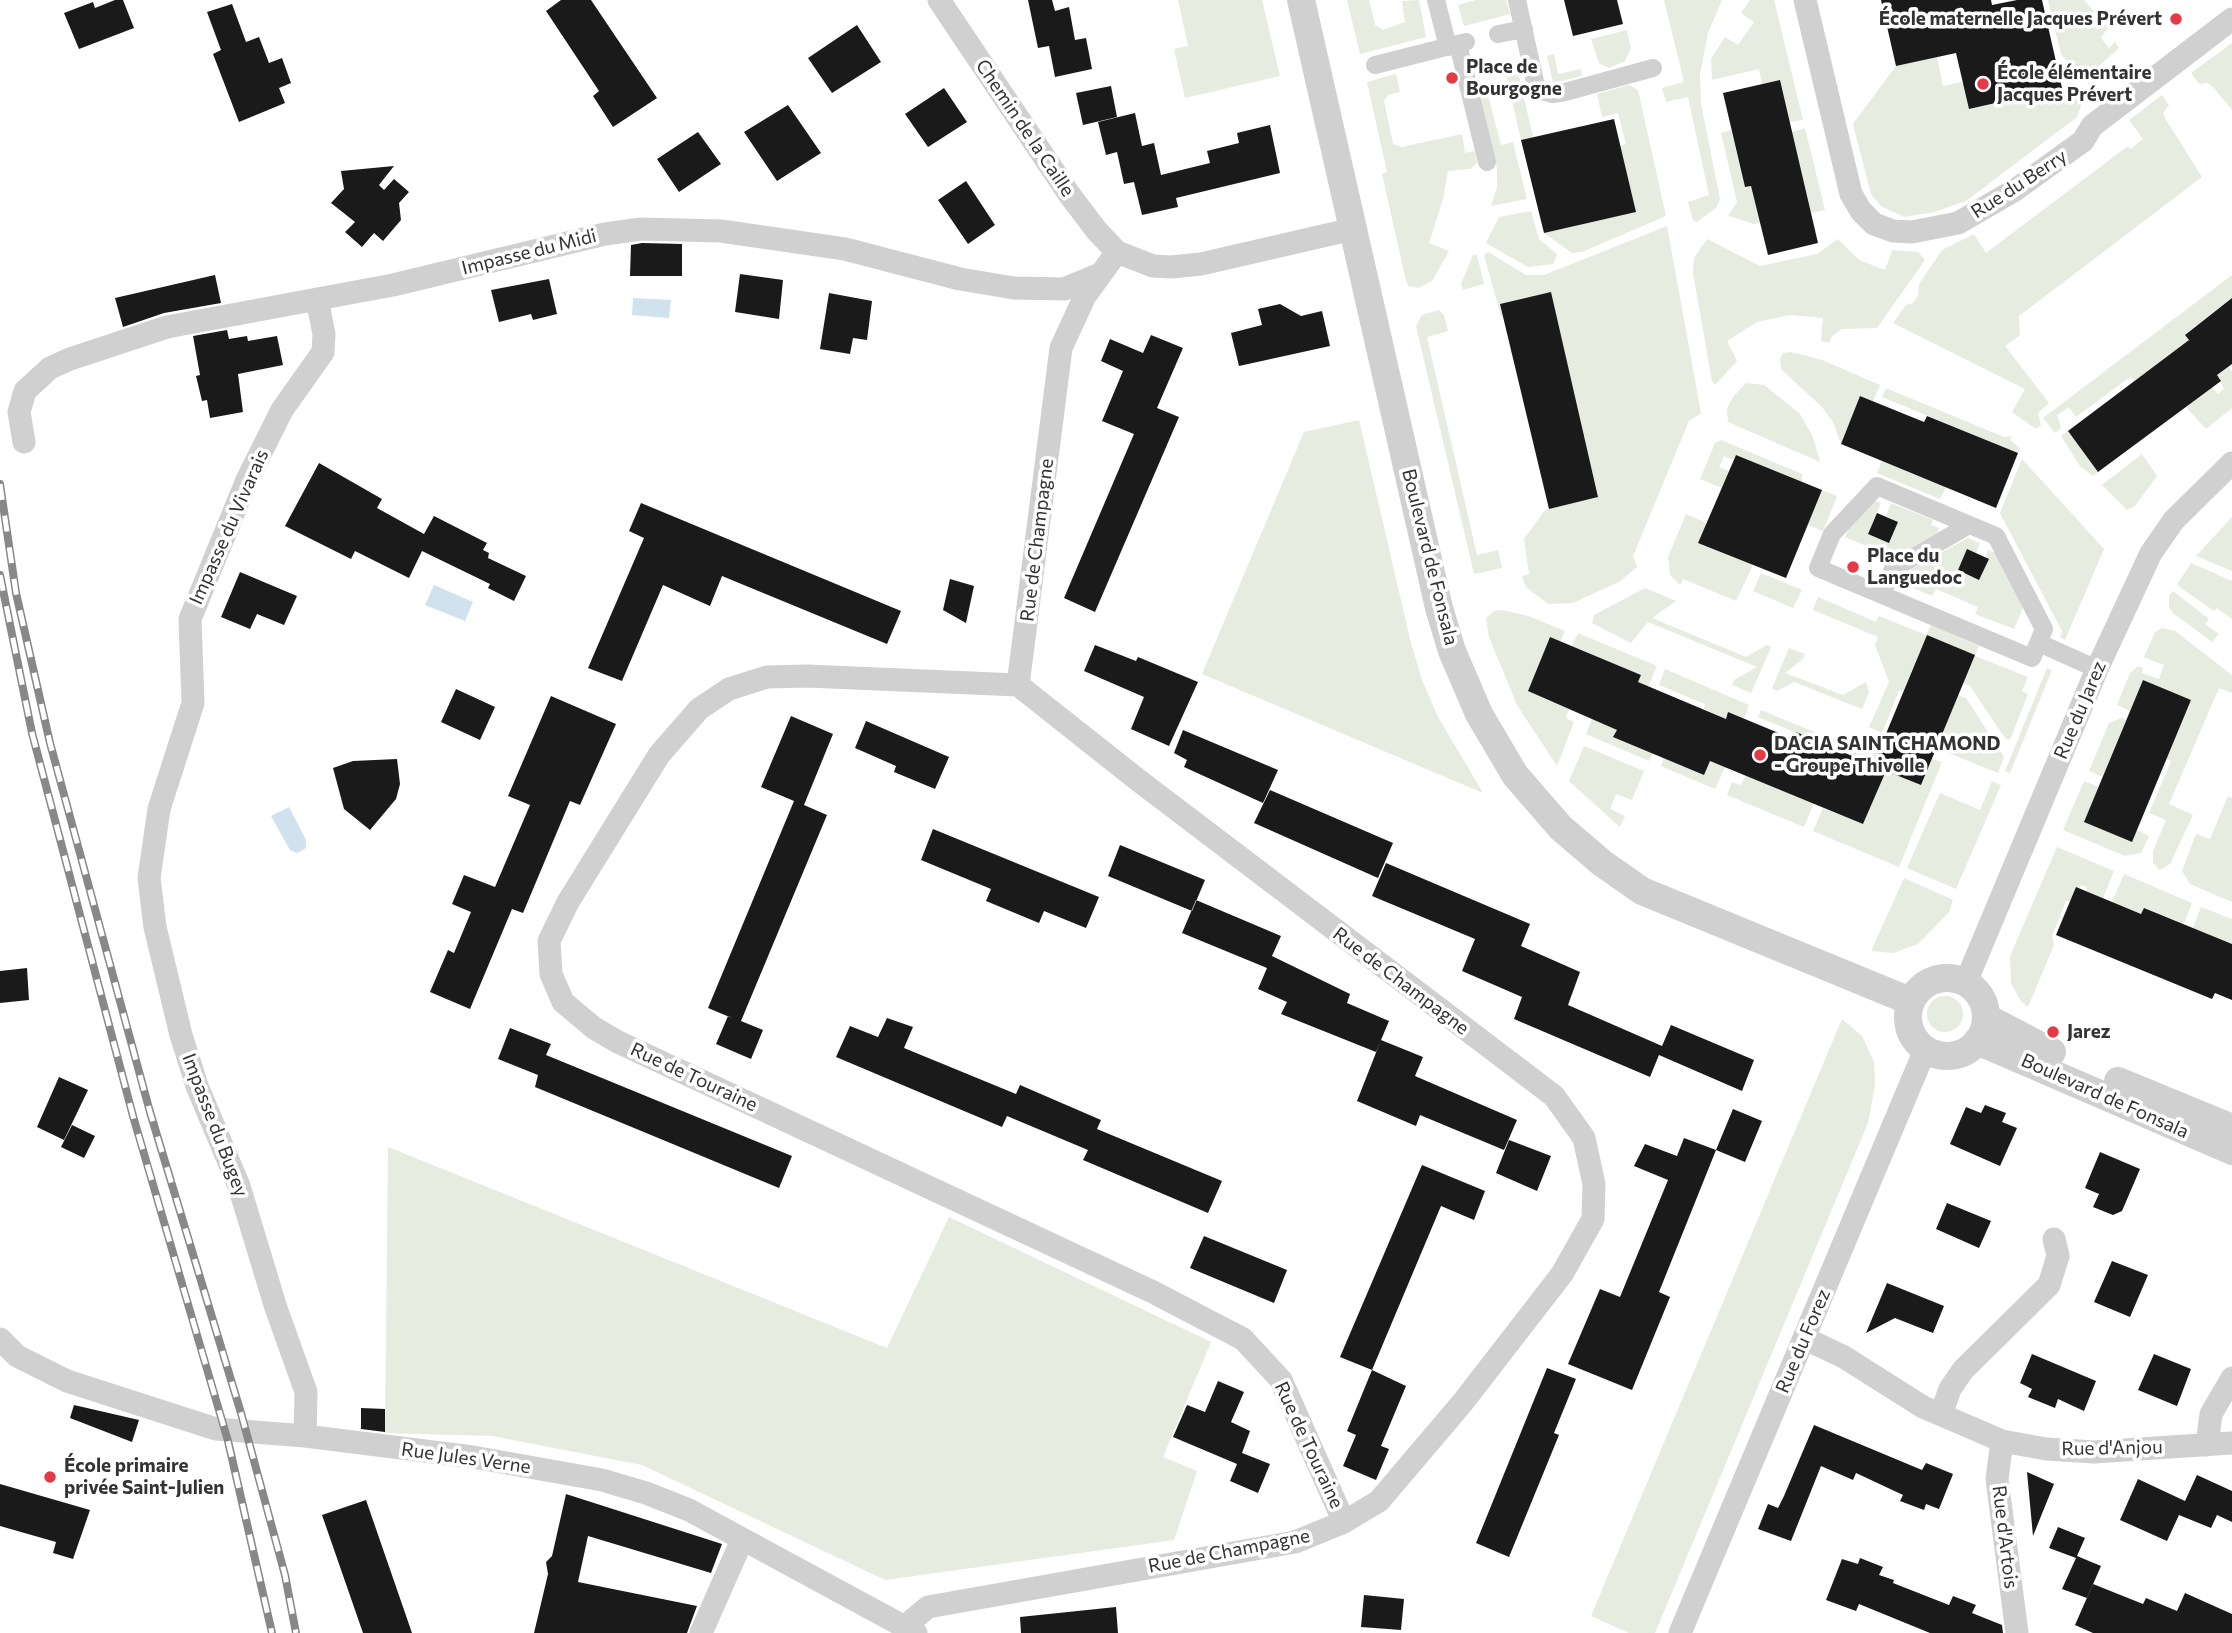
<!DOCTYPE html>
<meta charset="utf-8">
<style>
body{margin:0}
canvas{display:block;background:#fff}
</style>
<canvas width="2232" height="1633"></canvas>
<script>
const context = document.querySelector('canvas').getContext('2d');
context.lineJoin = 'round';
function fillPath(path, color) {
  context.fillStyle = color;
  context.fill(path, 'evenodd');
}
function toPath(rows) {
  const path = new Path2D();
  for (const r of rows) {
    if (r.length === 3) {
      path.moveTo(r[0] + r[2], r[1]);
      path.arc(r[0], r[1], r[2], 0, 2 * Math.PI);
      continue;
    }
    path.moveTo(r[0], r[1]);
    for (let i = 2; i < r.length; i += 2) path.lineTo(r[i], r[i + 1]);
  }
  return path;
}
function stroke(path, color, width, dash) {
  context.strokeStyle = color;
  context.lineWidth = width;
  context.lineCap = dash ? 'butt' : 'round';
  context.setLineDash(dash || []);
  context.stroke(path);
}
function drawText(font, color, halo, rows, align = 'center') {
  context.font = font + ' Commissioner,sans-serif';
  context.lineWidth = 7;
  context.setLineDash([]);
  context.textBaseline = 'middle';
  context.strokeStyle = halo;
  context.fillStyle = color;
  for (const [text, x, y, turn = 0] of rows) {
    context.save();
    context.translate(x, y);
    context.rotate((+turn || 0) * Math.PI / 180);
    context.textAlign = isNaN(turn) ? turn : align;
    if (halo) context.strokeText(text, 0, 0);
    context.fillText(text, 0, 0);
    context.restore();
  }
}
const green = toPath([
 [1178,0,1262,0,1280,76,1185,98,1174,49,1188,46],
 [1347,0,1369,0,1375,25,1383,30,1405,22,1402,1,1419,0,1426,37,1360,54],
 [1476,0,1506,0,1510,14,1464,26,1458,5],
 [1664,0,1722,0,1708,33,1700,74,1701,104,1720,199,1716,208,1697,222,1693,220,1688,202,1709,195,1688,97,1666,102,1662,88,1684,82],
 [1750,0,1774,0,1803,120,1790,122,1780,80,1762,84,1759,69,1712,80,1711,59,1725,37,1738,45,1754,22,1741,13],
 [2048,0,2084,0,2108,28,2101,38,2109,48,2115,42,2119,48,2100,65,2089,85,2061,54],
 [1627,30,1631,48,1625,61,1609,68,1599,63,1591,39],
 [2232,43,2232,110,2213,87,2208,83,2199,84,2191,73],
 [1554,54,1558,74,1581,69,1582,76,1553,83,1547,56],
 [1937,57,1943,86,1963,82,1970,109,2062,88,2082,103,2077,117,1966,201,1934,212,1904,217,1881,206,1871,194,1853,124,1896,66],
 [1516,63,1533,137,1521,140,1504,65],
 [1396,74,1400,92,1388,95,1384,101,1393,144,1402,147,1462,134,1465,153,1475,151,1476,158,1477,163,1470,169,1448,171,1443,199,1429,243,1449,251,1432,281,1418,288,1409,286,1406,281,1382,174,1387,172,1367,82],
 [1629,85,1638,90,1666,216,1582,252,1572,253,1544,233,1636,212,1620,146,1626,144,1618,113,1602,117,1597,94],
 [1488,95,1501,145,1513,142,1527,199,1491,206,1497,187,1497,168,1479,97],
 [2162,95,2169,105,2163,113,2165,118,2202,177,2019,316,2020,335,2005,346,2049,403,2038,413,2041,425,2036,429,2012,412,2025,389,1893,323,1906,305,1913,303,1918,296,1919,284,1942,250,1974,234,1986,253,2128,146,2131,149,2143,139,2129,120],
 [1805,128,1825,210,1811,213,1792,132],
 [1731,130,1745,187,1751,186,1760,223,1754,224,1728,216,1737,202,1721,133],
 [1531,211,1539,239,1557,254,1553,264,1528,267,1486,243,1499,217],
 [1667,226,1701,413,1689,421,1633,556,1637,567,1619,582,1573,603,1548,604,1526,587,1522,576,1529,574,1524,539,1545,510,1598,497,1551,293,1501,304,1503,317,1501,316,1484,255,1488,252,1526,275,1544,275],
 [1707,239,1760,266,1817,254,1838,239,1859,260,1885,270,1892,250,1918,252,1925,260,1877,328,1842,329,1832,336,1829,343,1821,341,1823,318,1790,315,1757,322,1727,341,1737,361,1715,385,1712,381,1693,273,1694,258],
 [1473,255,1477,255,1484,284,1463,290,1461,284],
 [2232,275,2232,298,2185,334,2189,340,2134,381,2130,377,2076,417,2069,407,2057,415,2061,428,2055,433,2043,418],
 [1439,310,1444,315,1448,331,1427,337,1477,555,1498,550,1502,568,1474,574,1416,326,1422,315],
 [1791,352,1822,360,1880,385,1873,401,1860,396,1841,444,1833,422,1822,407,1781,369,1780,359,1783,353],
 [2229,366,2232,372,2232,408,2206,429,2186,407,2212,387,2218,394,2224,389,2217,375],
 [1746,383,1764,385,1800,414,1813,437,1820,462,1728,422,1727,409,1733,397],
 [1886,388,2004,437,2012,436,2010,440,2020,448,2018,453,1882,397],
 [1359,420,1411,643,1422,680,1438,717,1483,793,1202,674,1304,432],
 [2068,431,2098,472,2093,476,2080,466,2061,436],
 [1721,440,1802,474,1802,482,1736,455,1733,460,1724,456,1719,467,1729,471,1722,488,1700,479,1715,443],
 [2142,454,2157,476,2135,506,2127,510,2102,485],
 [2022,459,2104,549,2065,640,2060,637,2062,631,2000,513],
 [1882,461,1946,487,1940,499,1877,473],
 [1822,490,1837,496,1823,531,1808,525],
 [1874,500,1881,503,1868,534,1890,542,1898,522,1886,516,1891,503,1933,520,1931,525,1939,528,1937,533,1885,563,1873,557,1876,550,1845,537,1850,526],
 [1686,514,1707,523,1753,565,1736,601,1683,579,1680,585,1670,575,1668,557],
 [2232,517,2232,571,2196,556],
 [1968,538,1980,543,1976,553,1967,550,1958,570,1979,579,1988,550,1998,554,2023,607,2014,629,1975,614,1978,607,1936,589,1932,596,1903,584,1908,571],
 [2191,563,2232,581,2232,619,2217,608,2214,611,2177,585],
 [1761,573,1802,590,1793,608,1753,591],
 [1645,588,1676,601,1652,618,1746,657,1767,645,1771,647,1751,693,1732,685,1734,680,1757,667,1648,622,1631,643,1592,623,1594,615],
 [2173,591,2209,619,2205,624,2219,634,2212,642,2173,613,2169,607,2169,596],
 [1818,597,1876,622,1879,616,1926,635,1931,625,1979,646,1975,656,2028,677,2022,691,2028,694,2010,740,2005,738,1970,686,1963,683,1975,655,1927,635,1903,691,1899,690,1882,733,1869,727,1889,682,1875,645,1878,637,1813,610],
 [1502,610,1528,616,1565,631,1560,642,1549,638,1528,691,1569,709,1566,718,1574,722,1557,766,1517,705,1489,637,1486,618,1494,611],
 [2162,628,2175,631,2232,675,2232,693,2219,688,2169,804,2193,815,2170,864,2160,870,2153,863,2153,851,2166,820,2149,813,2171,761,2166,759,2191,701,2143,680,2130,711,2117,705,2130,673,2138,666,2143,668,2142,673,2159,679,2164,665,2144,657,2155,632],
 [1578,633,1657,666,1648,687,1638,682,1641,675,1572,646],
 [1789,648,1805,654,1803,659,1785,673,1843,695,1866,682,1869,692,1862,709,1794,682,1777,691,1772,688],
 [2047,668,2052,670,2010,773,2005,771],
 [1665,669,1749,705,1744,719,1726,719,1704,709,1705,704,1659,685],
 [1958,695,1966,698,2004,757,1998,773,1936,748],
 [1761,710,1829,738,1844,740,1865,732,1884,740,1873,765,1758,717],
 [2121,718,2126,720,2103,777,2089,771,2109,723],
 [1592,719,1617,730,1614,737,1653,753,1649,761,1586,734],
 [1584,746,1644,771,1632,800,1616,794,1610,809,1625,816,1620,827,1569,781],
 [1664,758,1704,774,1710,761,1725,767,1715,789,1661,766],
 [1932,759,1942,762,1899,867,1813,831,1823,808,1863,824,1886,771,1921,785],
 [1746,775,1814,803,1804,827,1727,795,1732,782,1741,785],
 [1992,781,2001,785,1956,889,1907,868,1940,793,1980,810],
 [2084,781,2099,787,2084,822,2131,842,2137,830,2149,836,2141,853,2125,856,2063,830],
 [2228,796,2232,798,2232,902,2190,884,2182,871,2196,834,2210,839],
 [2057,847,2114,871,2103,898,2086,891,2087,887,2081,885,2070,902,2066,901,2052,936,2054,945,2028,1007,2020,1000,2011,983,2010,956],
 [2124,874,2192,903,2184,924,2145,908,2141,914,2112,902],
 [1904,878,1953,900,1949,912,1918,944,1893,953,1871,951],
 [2201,907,2232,919,2232,944,2193,928],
 [1945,1014,18],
 [1842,1019,1862,1036,1874,1062,1875,1085,1868,1123,1655,1633,1629,1633,1591,1616],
 [388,1147,887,1348,949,1217,1211,1342,1163,1457,1197,1471,1174,1540,885,1580,642,1465,492,1436,385,1433]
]);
const water = toPath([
 [633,298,671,300,669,318,632,315],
 [434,585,473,602,465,621,425,605],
 [289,807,306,840,306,848,297,853,290,850,271,816]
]);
const building = toPath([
 [115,0,123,0,134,28,79,49,64,13,93,2,95,8],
 [561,0,591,0,657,98,613,127,593,96,599,91,546,11],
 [1028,0,1052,0,1055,11,1069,7,1075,40,1086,38,1092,69,1055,77,1049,46,1038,48],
 [1564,0,1617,0,1623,24,1573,36],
 [1881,0,1991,0,1992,5,2017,0,2042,0,2062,88,1969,109,1956,53,1896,66],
 [232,4,246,42,259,37,269,63,282,58,291,83,279,88,285,103,239,122,213,54,221,50,207,12],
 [857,25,881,62,832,93,808,58],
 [1780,80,1818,243,1768,255,1751,186,1745,187,1723,93],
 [1111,86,1117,117,1083,125,1076,93],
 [944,88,967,122,928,147,905,114],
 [788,105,821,153,777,181,744,132],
 [1135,113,1142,146,1154,143,1161,175,1210,163,1207,151,1239,143,1237,133,1270,125,1280,173,1176,198,1178,207,1142,215,1134,182,1124,184,1117,152,1106,155,1098,122],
 [1614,119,1636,212,1544,233,1521,140],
 [698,132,721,164,679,192,657,159],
 [394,166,379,185,384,190,394,179,409,192,399,203,401,220,383,241,374,233,362,247,345,232,355,222,331,203,344,189,341,171],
 [966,181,995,225,968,244,938,200],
 [642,243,682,244,682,276,630,276,631,245],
 [740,274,783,280,779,319,735,312],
 [215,275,221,303,164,313,123,327,115,298],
 [549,279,557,314,533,320,531,314,499,322,491,290],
 [1551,292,1598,497,1549,509,1500,304],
 [829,293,872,301,867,340,853,338,850,354,820,349],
 [2232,298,2232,364,2217,375,2221,381,2098,472,2068,431,2189,340,2185,335],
 [1280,304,1301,316,1322,311,1330,346,1239,366,1231,333,1262,325,1258,309],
 [227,330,229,339,247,336,248,341,277,336,283,365,238,374,243,412,210,418,207,400,202,401,196,376,200,375,193,336],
 [1151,335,1183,348,1157,408,1179,417,1095,612,1064,598,1134,434,1102,421,1123,371,1101,361,1110,339,1143,353],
 [1860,396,1924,422,1927,416,2018,453,1996,508,1841,444],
 [1736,455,1822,490,1786,578,1698,543],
 [319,463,382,499,377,508,424,534,434,516,487,543,483,550,489,553,488,558,526,576,514,601,488,588,490,584,422,551,409,578,355,551,351,559,285,526],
 [641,503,901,611,887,644,722,576,710,606,663,585,622,681,588,668,644,538,629,531],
 [1877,513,1898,522,1889,543,1868,534],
 [1967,549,1989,559,1979,580,1958,570],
 [240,572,297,596,284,625,257,614,250,629,221,617],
 [950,579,974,586,966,623,943,610],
 [1927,635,1975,655,1921,785,1886,771,1863,824,1710,761,1704,775,1613,737,1617,730,1528,691,1550,637,1641,675,1638,682,1726,719,1728,712,1793,739,1796,732,1873,765],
 [1095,645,1136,661,1138,657,1198,682,1169,746,1131,729,1144,697,1084,671],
 [2143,680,2191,700,2132,842,2084,822],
 [456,689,495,707,480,740,441,722],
 [551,696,616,724,580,805,570,801,523,913,512,909,470,1009,430,992,448,950,454,953,471,912,452,904,464,875,495,887,530,805,508,796],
 [791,716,833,734,804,805,827,815,741,1021,763,1030,751,1059,716,1044,728,1016,732,1018,708,1008,794,801,761,787],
 [866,721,949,757,935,789,894,772,896,766,855,748],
 [1183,730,1278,770,1263,803,1184,767,1187,760,1174,753],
 [397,759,400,784,396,799,370,830,344,809,333,768,353,761],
 [1270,790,1393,843,1378,878,1254,823],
 [933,829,1099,897,1086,928,1044,911,1039,923,986,901,991,889,921,860],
 [1120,845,1205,880,1192,911,1108,876],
 [1386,863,1530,924,1521,946,1580,972,1568,1005,1662,1046,1671,1025,1754,1060,1742,1091,1659,1055,1650,1077,1514,1019,1522,997,1462,971,1475,939,1372,896],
 [2076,887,2141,914,2144,908,2232,944,2232,1000,2215,993,2212,999,2056,935],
 [1196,900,1281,936,1272,956,1350,994,1347,1003,1389,1021,1376,1052,1281,1014,1287,1002,1258,989,1267,968,1182,933],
 [27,968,29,1000,0,1003,0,971],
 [887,1018,913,1027,904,1048,1016,1094,1020,1085,1101,1120,1097,1129,1222,1181,1208,1213,1083,1160,1088,1150,1007,1116,1002,1127,836,1057,850,1026,878,1037],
 [510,1028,551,1044,546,1055,792,1156,779,1188,535,1087,538,1075,498,1059],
 [1381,1040,1423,1057,1415,1076,1517,1120,1504,1150,1420,1115,1416,1126,1357,1101],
 [59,1077,88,1090,64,1140,37,1127],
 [1985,1105,2006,1113,2002,1122,2017,1128,2000,1166,1950,1144,1966,1107,1981,1113],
 [1733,1109,1762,1121,1745,1162,1716,1150],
 [72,1125,95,1136,84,1158,61,1147],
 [1684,1138,1716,1150,1659,1292,1670,1297,1632,1390,1568,1364,1600,1289,1620,1297,1668,1180,1634,1166,1645,1144,1677,1156],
 [1509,1140,1551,1156,1537,1191,1496,1173],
 [2100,1152,2140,1169,2122,1211,2113,1215,2093,1207,2099,1194,2085,1188],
 [1422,1165,1485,1191,1474,1220,1441,1206,1372,1370,1340,1357],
 [1947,1203,1991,1221,1979,1248,1936,1229],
 [1204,1236,1287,1270,1274,1303,1190,1268],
 [2112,1261,2148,1275,2130,1317,2094,1302],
 [1887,1283,1944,1306,1933,1333,1895,1318,1866,1333],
 [2032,1354,2096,1381,2084,1411,2058,1399,2055,1408,2028,1397,2032,1389,2020,1383],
 [2154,1354,2191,1369,2177,1406,2138,1390],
 [1547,1368,1576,1379,1554,1433,1559,1435,1509,1557,1476,1543],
 [1372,1370,1406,1386,1381,1446,1389,1449,1376,1480,1343,1466,1356,1435,1347,1431],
 [1218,1381,1244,1392,1231,1422,1250,1431,1242,1453,1270,1464,1258,1493,1230,1481,1237,1464,1173,1437,1187,1405,1205,1412],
 [74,1405,139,1420,132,1442,70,1418],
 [361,1408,385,1409,385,1432,361,1429],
 [1814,1425,1922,1470,1926,1463,1953,1474,1939,1509,1926,1504,1924,1510,1900,1501,1903,1495,1856,1473,1853,1480,1821,1466,1791,1541,1758,1529,1768,1504,1778,1508,1784,1496],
 [2027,1472,2054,1484,2033,1536],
 [2197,1475,2232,1491,2232,1522,2217,1515,2211,1528,2179,1515,2167,1541,2120,1520,2138,1479,2185,1501],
 [0,1484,90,1510,73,1559,53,1553,56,1542,0,1526],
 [566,1494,722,1544,711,1573,588,1536,578,1582,697,1606,687,1633,534,1633,548,1574,546,1562,552,1556],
 [366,1500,412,1633,363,1633,322,1515],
 [2058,1527,2085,1538,2077,1556,2101,1566,2087,1598,2062,1589,2076,1558,2049,1548],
 [1860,1558,1883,1567,1879,1575,1894,1580,1893,1583,1949,1605,1953,1596,1976,1605,1972,1613,2002,1625,2003,1633,1930,1633,1859,1604,1856,1611,1826,1600,1842,1559,1858,1564],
 [2093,1584,2143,1604,2146,1598,2177,1611,2185,1593,2232,1614,2232,1633,2093,1633,2075,1625],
 [1364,1595,1404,1599,1401,1630,1361,1627],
 [1116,1607,1118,1633,1021,1633,1020,1617]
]);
const pedestrian = toPath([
 [1436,0,1448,47],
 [1517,0,1536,86,1541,91,1553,94,1565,92,1653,68],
 [1498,34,1524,29],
 [1458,44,1487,162],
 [1375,65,1466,42],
 [1877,486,1996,536,2044,629,2032,658,1818,568,1832,534,1877,486],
 [1882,594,1893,569,1969,525],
 [2039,643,2097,669]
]);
const minor = toPath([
 [939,0,1069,194,1097,231,1117,252,1153,266,1171,267,1201,264,1353,229],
 [1805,0,1851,194,1861,211,1874,224,1893,231,1912,232,1958,223,2015,190,2083,141,2092,126,2232,19],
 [24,442,19,412,25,391,50,368,70,359,167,327,393,285,605,234,641,229,721,231,845,249,960,279,1014,288,1064,289,1098,275],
 [1018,685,807,676,767,677,729,689,699,709,659,755,568,902,549,941,551,974,563,1002,594,1028,618,1042,1153,1292,1243,1339,1281,1380,1344,1522],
 [1966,982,2097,669,2151,553,2174,520,2232,463],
 [1804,1338,1844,1357,1923,1407,2002,1441,2046,1449,2094,1452,2232,1443],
 [0,1339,17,1356,67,1381,216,1429,305,1436,473,1457,602,1480,646,1493,689,1510,916,1633],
 [1941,1414,1950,1389,1963,1370,2049,1285,2058,1256,2054,1239],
 [305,1436,306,1392,275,1305,239,1186,197,1086,181,1035,155,927,149,878,159,809,193,703,190,619,247,480,282,410,323,352,324,334,317,299],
 [2002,1441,1997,1479,2017,1633],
 [2207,1445,2211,1414,2232,1378],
 [904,1627,928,1607,1295,1542,1344,1522,1379,1501,1463,1402,1562,1274,1593,1219,1594,1184,1584,1138,1554,1096,1138,780,1018,685,1061,348,1085,296,1117,252],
 [701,1633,742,1540],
 [1680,1633,1925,1050]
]);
const tertiary = toPath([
 [1301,0,1439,608,1452,651,1479,714,1515,775,1561,828,1602,863,1642,891,1910,1001],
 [1947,1017,39],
 [1987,1018,2052,1052],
 [1977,1041,2232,1151],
 [2118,1081,2232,1128]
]);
const rail = toPath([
 [0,484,16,593,50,743,150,1112,241,1413,285,1575,296,1633],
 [0,575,32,733,133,1116,228,1441,272,1633]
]);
const markers = [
 [2176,19,7,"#e63946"],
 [1452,78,7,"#e63946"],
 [1983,84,7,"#e63946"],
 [1853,567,7,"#e63946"],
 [1760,755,7,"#e63946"],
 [2053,1032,7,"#e63946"],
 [50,1477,7,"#e63946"]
];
const poiNames = [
 ["École maternelle Jacques Prévert",2162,19,"right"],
 ["Place de",1466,67],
 ["Bourgogne",1466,89],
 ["École élémentaire",1997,73],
 ["Jacques Prévert",1997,95],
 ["Place du",1867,556],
 ["Languedoc",1867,578],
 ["DACIA SAINT CHAMOND",1774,744],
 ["- Groupe Thivolle",1774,766],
 ["Jarez",2067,1032],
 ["École primaire",64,1466],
 ["privée Saint-Julien",64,1488]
];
const streetNames = [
 ["Chemin de la Caille",1025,128,56],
 ["Rue du Berry",2019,184,-33],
 ["Impasse du Midi",529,252,-14],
 ["Impasse du Vivarais",229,527,-66],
 ["Rue de Champagne",1037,540,-83],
 ["Boulevard de Fonsala",1430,557,76],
 ["Rue du Jarez",2080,710,-67],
 ["Rue de Champagne",1401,981,37],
 ["Rue de Touraine",694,1077,25],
 ["Boulevard de Fonsala",2105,1096,24],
 ["Impasse du Bugey",215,1125,69],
 ["Rue du Forez",1803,1341,-67],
 ["Rue de Touraine",1309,1445,65],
 ["Rue d'Anjou",2112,1448,-1],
 ["Rue Jules Verne",466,1458,8],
 ["Rue d'Artois",2005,1537,83],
 ["Rue de Champagne",1229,1551,-11]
];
fillPath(green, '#e6ecdf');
fillPath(water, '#cfe2ee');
fillPath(building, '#1a1a1a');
stroke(pedestrian, '#d0d0d0', 18);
stroke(minor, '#d0d0d0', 23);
stroke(tertiary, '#d0d0d0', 28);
stroke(rail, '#888', 8);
stroke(rail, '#fff', 5, [16]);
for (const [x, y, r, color] of markers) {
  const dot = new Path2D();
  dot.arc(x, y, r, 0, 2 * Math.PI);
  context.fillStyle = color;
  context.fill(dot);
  stroke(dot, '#fff', 2.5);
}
drawText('bold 19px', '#333', '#fff', poiNames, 'left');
drawText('19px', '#333', '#fff', streetNames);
</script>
